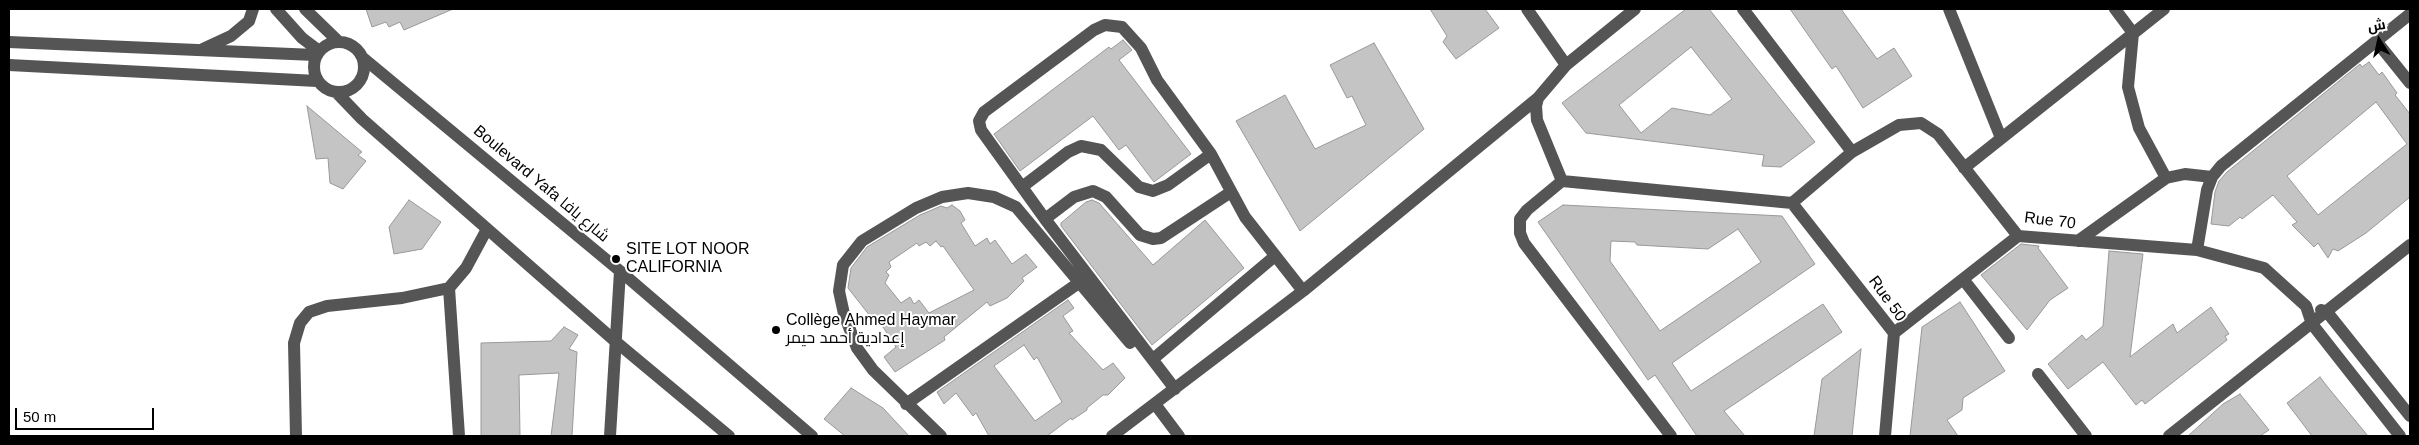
<!DOCTYPE html>
<meta charset="utf-8">
<style>
body{margin:0}
#map{position:relative;width:2419px;height:445px;overflow:hidden;background:#fff;font-family:Arial,Cairo,sans-serif}
canvas{display:block}
.frame{position:absolute;inset:0;border:10px solid #000;pointer-events:none}
.north{position:absolute;left:2354px;top:15px;width:50px;height:50px;-webkit-text-stroke:4px #fff;paint-order:stroke;rotate:350deg;font-size:14px;font-weight:700;line-height:20px;text-align:center;color:#000}
.north::after{content:'';display:block;margin:auto;width:18px;height:22px;background:#000;clip-path:polygon(50% 0,100% 100%,50% 72%,0 100%)}
.scale{position:absolute;left:15px;top:408px;width:139px;height:22px;box-sizing:border-box;border:2px solid #000;border-top:0;padding-left:6px;font-size:15px;line-height:18px;white-space:nowrap;color:#000;-webkit-text-stroke:4px #fff;paint-order:stroke}
</style>
<div id="map">
<canvas width="2419" height="445"></canvas>
<div class="frame"></div>
<div class="north">ش</div>
<div class="scale">50 m</div>
</div>
<script>
const context = document.querySelector('canvas').getContext('2d');
context.lineJoin = 'round';
function fillPath(path, color) {
  context.fillStyle = color;
  context.fill(path, 'evenodd');
}
function toPath(rows) {
  const path = new Path2D();
  for (const r of rows) {
    if (r.length === 3) {
      path.moveTo(r[0] + r[2], r[1]);
      path.arc(r[0], r[1], r[2], 0, 2 * Math.PI);
      continue;
    }
    path.moveTo(r[0], r[1]);
    for (let i = 2; i < r.length; i += 2) path.lineTo(r[i], r[i + 1]);
  }
  return path;
}
function stroke(path, color, width, dash) {
  context.strokeStyle = color;
  context.lineWidth = width;
  context.lineCap = dash ? 'butt' : 'round';
  context.setLineDash(dash || []);
  context.stroke(path);
}
function drawText(font, color, halo, rows, align = 'center') {
  context.font = font + ' Arial,Cairo,sans-serif';
  context.lineWidth = 4;
  context.setLineDash([]);
  context.textBaseline = 'middle';
  context.strokeStyle = halo;
  context.fillStyle = color;
  for (const [text, x, y, turn = 0] of rows) {
    context.save();
    context.translate(x, y);
    context.rotate((+turn || 0) * Math.PI / 180);
    context.textAlign = isNaN(turn) ? turn : align;
    if (halo) context.strokeText(text, 0, 0);
    context.fillText(text, 0, 0);
    context.restore();
  }
}
const building = toPath([
 [366,9,453,9,404,30,400,22,389,27,386,22,372,27,366,9],
 [1430,9,1485,9,1499,28,1456,59,1443,42,1447,36,1430,9],
 [1686,9,1709,9,1815,142,1781,167,1762,166,1764,155,1586,133,1562,103,1686,9],
 [1691,47,1732,99,1710,115,1672,108,1641,133,1619,105,1691,47],
 [1790,9,1841,9,1877,59,1894,48,1912,76,1863,108,1836,66,1832,69,1790,9],
 [1123,40,1132,50,1119,60,1191,154,1154,182,1126,145,1119,150,1093,116,1020,171,994,134,1109,47,1111,49,1123,40],
 [1374,43,1424,129,1300,231,1236,121,1285,95,1315,149,1366,125,1352,96,1347,98,1330,65,1374,43],
 [2369,62,2379,75,2382,72,2397,93,2395,95,2410,114,2410,197,2366,233,2338,251,2333,249,2328,258,2318,243,2314,247,2292,225,2297,222,2273,195,2242,219,2240,217,2229,226,2211,224,2215,192,2219,181,2227,172,2360,64,2362,67,2369,62],
 [2376,102,2407,144,2318,215,2287,176,2376,102],
 [307,106,362,152,358,155,366,161,343,189,330,183,328,158,316,159,307,106],
 [409,200,441,222,422,249,394,254,389,227,409,200],
 [1092,200,1099,203,1153,265,1205,220,1244,268,1152,345,1061,226,1061,223,1086,202,1092,200],
 [952,205,960,211,965,220,961,223,975,246,987,238,990,244,995,240,1012,264,1026,254,1037,267,1022,278,1024,281,1007,298,990,306,987,302,944,337,945,340,895,372,884,357,896,347,877,318,874,321,848,288,851,268,867,247,920,215,941,206,947,208,952,205],
 [936,241,941,247,943,246,974,290,929,313,919,300,914,304,910,297,901,303,885,283,889,275,886,272,891,267,889,262,917,243,919,246,926,242,930,246,936,241],
 [1563,205,1782,216,1815,264,1672,363,1691,391,1823,304,1842,332,1724,411,1745,436,1697,436,1655,375,1648,380,1538,222,1563,205],
 [1738,229,1761,262,1660,331,1610,261,1611,241,1635,242,1637,245,1708,249,1738,229],
 [2021,244,2039,246,2038,248,2068,288,2050,300,2027,330,1981,275,2021,244],
 [2109,251,2143,254,2130,357,2173,324,2177,333,2211,307,2229,334,2225,336,2227,340,2145,404,2142,400,2136,405,2103,362,2068,389,2048,364,2082,335,2086,340,2103,326,2109,251],
 [1068,300,1074,308,1063,316,1073,331,1069,333,1103,370,1113,363,1125,378,1108,395,1103,395,1087,408,1087,410,1072,420,1071,418,1047,436,989,436,976,413,973,416,956,393,944,404,937,392,1068,300],
 [1024,345,1034,360,1037,357,1062,402,1035,421,994,366,1024,345],
 [1960,302,2005,371,1963,398,1962,410,1947,420,1958,436,1910,436,1922,327,1960,302],
 [564,327,578,335,569,349,577,352,572,436,551,436,559,373,519,375,520,436,481,436,481,343,551,341,564,327],
 [1861,349,1852,436,1814,436,1822,379,1861,349],
 [2320,377,2326,385,2368,436,2312,436,2287,403,2320,377],
 [851,388,883,408,909,436,845,436,824,419,851,388],
 [2240,394,2269,430,2260,436,2188,436,2223,404,2240,394]
]);
const minor = toPath([
 [276,9,302,38,318,50],
 [305,9,339,42],
 [1527,9,1566,65],
 [1635,9,1566,65,1538,98,1536,106,1537,120,1562,181,1792,203],
 [1743,9,1852,152],
 [1949,9,2001,138],
 [2115,9,2133,33,2128,87,2139,128,2166,178],
 [339,67,25],
 [9,42,315,55],
 [2377,42,2410,83],
 [203,49,231,36,249,21,253,9],
 [362,57,620,271,812,436],
 [9,65,317,81],
 [338,94,362,119,615,341,729,436],
 [1964,168,2164,9],
 [1562,181,1527,210,1520,219,1520,233,1524,243,1671,436],
 [1022,187,1068,152,1081,146,1101,150,1139,187,1153,191,1168,185,1211,154],
 [1792,203,1852,152,1899,125,1921,123,1938,134,2018,236,2197,250,2264,268,2306,306,2312,324,2400,436],
 [1792,203,1894,333,1885,436],
 [1045,219,1074,197,1093,191,1106,197,1140,235,1153,239,1161,238,1231,192],
 [2078,241,2166,178,2185,174,2212,177],
 [2197,250,2207,190,2212,177,2221,166,2410,14],
 [1963,279,2009,338],
 [449,288,459,436],
 [2321,310,2327,312,2410,416],
 [1894,333,2018,236],
 [1153,359,1275,256],
 [2038,374,2086,436],
 [1175,389,1045,219,981,130,979,121,984,112,1094,30,1105,25,1122,27,1141,48,1157,80,1211,154,1245,217,1303,291],
 [906,404,1080,282],
 [1155,404,1179,436],
 [296,436,294,343,300,323,309,312,327,306,402,298,449,288,466,268,487,229],
 [610,436,620,271],
 [941,436,873,370,857,348,844,314,839,291,843,265,862,241,916,208,942,197,968,193,994,197,1016,207,1130,343],
 [1112,436,1303,291,1538,98],
 [2169,436,2410,245]
]);
const markers = [
 [616,259,5,"#000"],
 [776,330,5,"#000"]
];
const streetNames = [
 ["Boulevard Yafa شارع يافا",541,184,40],
 ["Rue 70",2050,221,7],
 ["Rue 50",1887,299,54]
];
const poiNames = [
 ["SITE LOT NOOR",626,250],
 ["CALIFORNIA",626,268],
 ["Collège Ahmed Haymar",786,321],
 ["إعدادية أحمد حيمر",786,339]
];
fillPath(building, '#c4c4c4');
stroke(building, '#999', 1);
stroke(minor, '#555', 12);
for (const [x, y, r, color] of markers) {
  const dot = new Path2D();
  dot.arc(x, y, r, 0, 2 * Math.PI);
  context.fillStyle = color;
  context.fill(dot);
  stroke(dot, '#fff', 2);
}
drawText('16px', '#000', '#fff', streetNames);
drawText('16px', '#000', '#fff', poiNames, 'left');
</script>
